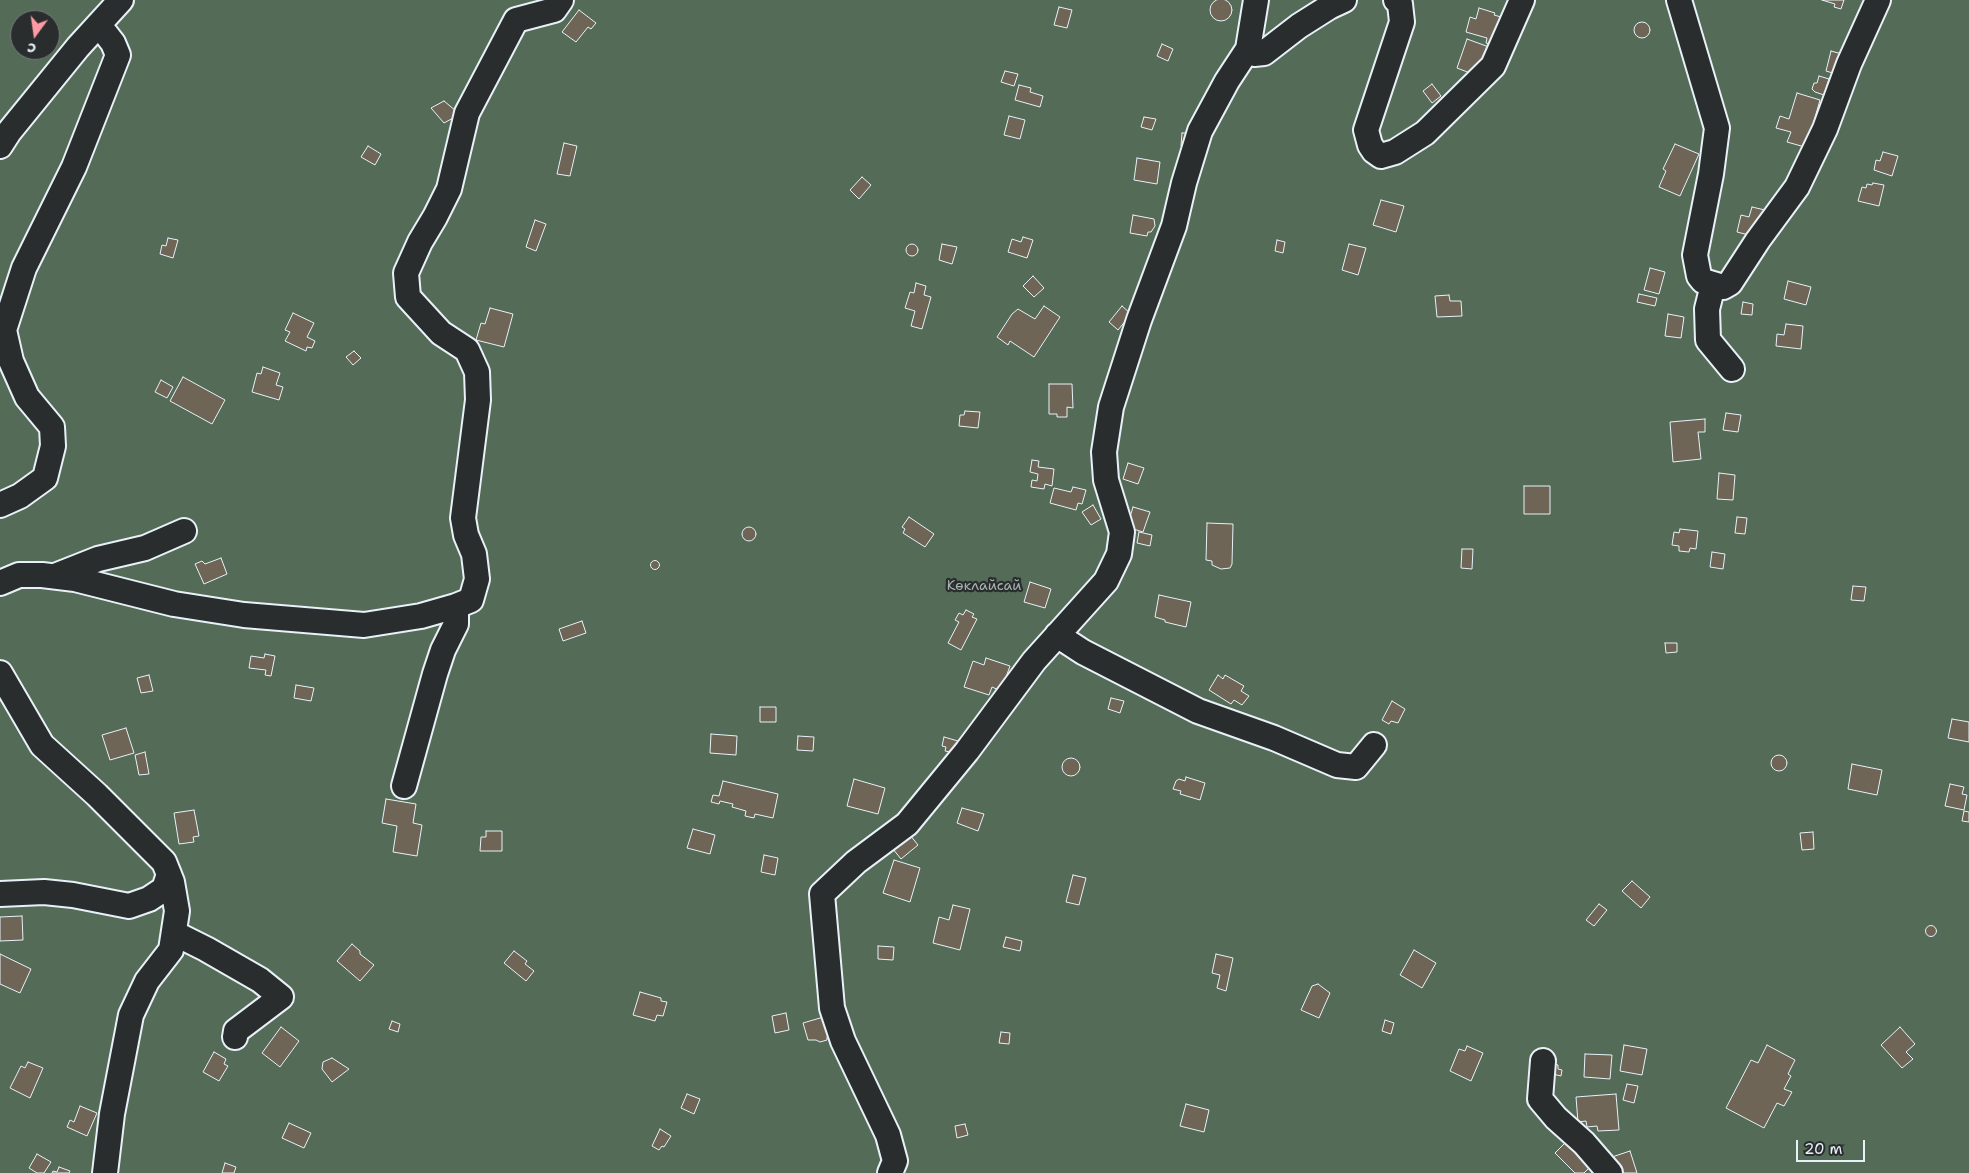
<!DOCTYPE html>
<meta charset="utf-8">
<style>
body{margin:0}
#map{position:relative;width:1969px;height:1173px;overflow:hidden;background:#2a2d2e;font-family:"Shantell Sans",sans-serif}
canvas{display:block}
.north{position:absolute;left:10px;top:10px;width:50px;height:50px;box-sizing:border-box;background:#2a2d2e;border:1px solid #767b7f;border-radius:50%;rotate:194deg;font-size:14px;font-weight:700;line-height:20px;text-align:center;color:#e8f1f8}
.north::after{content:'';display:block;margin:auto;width:18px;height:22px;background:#ff9aa2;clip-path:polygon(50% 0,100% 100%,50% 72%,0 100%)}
.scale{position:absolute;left:1796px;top:1140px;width:69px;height:22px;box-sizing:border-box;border:2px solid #e8f1f8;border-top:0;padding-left:6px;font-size:15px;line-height:18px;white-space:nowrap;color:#e8f1f8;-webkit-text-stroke:4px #2a2d2e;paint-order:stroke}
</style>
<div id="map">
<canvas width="1969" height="1173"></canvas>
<div class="north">С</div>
<div class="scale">20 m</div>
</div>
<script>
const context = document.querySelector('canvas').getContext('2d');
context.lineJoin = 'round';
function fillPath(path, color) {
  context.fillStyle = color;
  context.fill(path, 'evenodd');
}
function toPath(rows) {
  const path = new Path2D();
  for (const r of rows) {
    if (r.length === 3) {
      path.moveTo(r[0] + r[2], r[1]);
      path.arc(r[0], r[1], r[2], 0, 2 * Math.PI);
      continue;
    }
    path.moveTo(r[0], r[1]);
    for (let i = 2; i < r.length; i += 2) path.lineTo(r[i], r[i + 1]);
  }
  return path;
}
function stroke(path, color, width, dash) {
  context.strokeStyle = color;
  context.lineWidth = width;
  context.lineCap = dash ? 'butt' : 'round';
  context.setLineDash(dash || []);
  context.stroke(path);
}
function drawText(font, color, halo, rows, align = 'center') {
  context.font = font + ' "Shantell Sans",sans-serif';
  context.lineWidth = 4.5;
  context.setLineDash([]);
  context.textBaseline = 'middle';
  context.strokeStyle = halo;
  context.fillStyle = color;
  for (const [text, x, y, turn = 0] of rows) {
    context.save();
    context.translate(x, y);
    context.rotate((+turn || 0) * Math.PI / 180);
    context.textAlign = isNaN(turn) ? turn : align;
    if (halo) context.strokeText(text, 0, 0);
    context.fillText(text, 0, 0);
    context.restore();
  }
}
const green = toPath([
 [0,0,1969,0,1969,1173,0,1173],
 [20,20,50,20,50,50,20,50]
]);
const building = toPath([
 [1221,10,11],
 [1822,0,1844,0,1841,9,1834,7,1835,4,1822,0],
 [1059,7,1072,10,1067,28,1054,25,1059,7],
 [1479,8,1495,13,1494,15,1501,17,1494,45,1486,43,1487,38,1466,32,1470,17,1476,19,1479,8],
 [579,10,596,23,591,29,588,27,576,42,562,32,579,10],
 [1642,30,8],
 [1467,39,1489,47,1486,56,1475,72,1470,73,1457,68,1467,39],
 [1162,44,1173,49,1168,61,1157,56,1162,44],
 [1831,51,1842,54,1836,74,1826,71,1831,51],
 [1005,71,1018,74,1014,86,1001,82,1005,71],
 [1819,76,1829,79,1824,95,1815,92,1812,89,1814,83,1817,83,1819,76],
 [1432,84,1441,96,1432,103,1423,91,1432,84],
 [1019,85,1031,88,1030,92,1043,96,1040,107,1015,100,1019,85],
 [1797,93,1820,100,1812,128,1818,130,1812,149,1787,142,1791,132,1776,128,1780,116,1789,119,1797,93],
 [444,101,456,111,455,117,444,123,431,108,444,101],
 [1009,116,1025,120,1020,139,1004,135,1009,116],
 [1144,117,1156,119,1152,130,1141,127,1144,117],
 [1182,133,1190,133,1189,147,1181,146,1182,133],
 [564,143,577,146,570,176,557,174,564,143],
 [1675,144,1699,154,1680,196,1659,187,1666,171,1663,169,1675,144],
 [368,146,381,154,375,165,361,157,368,146],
 [1883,152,1898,156,1892,176,1874,170,1876,160,1880,161,1883,152],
 [1137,158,1160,162,1157,184,1134,180,1137,158],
 [862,177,871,185,859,199,850,190,862,177],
 [1873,183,1884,185,1879,206,1858,201,1862,187,1866,188,1867,184,1872,185,1873,183],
 [1381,200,1404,206,1396,232,1373,225,1381,200],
 [1752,207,1765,210,1753,236,1737,232,1741,215,1749,217,1752,207],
 [1133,215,1154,219,1155,226,1151,232,1148,232,1147,236,1130,233,1133,215],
 [535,220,546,224,536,251,526,247,535,220],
 [1023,237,1033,240,1027,258,1008,252,1012,239,1021,242,1023,237],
 [168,238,178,240,173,258,160,254,162,245,166,246,168,238],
 [1277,240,1285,242,1283,253,1275,251,1277,240],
 [942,244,957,247,952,264,939,260,942,244],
 [1349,244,1366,248,1358,275,1342,270,1349,244],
 [912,250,6],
 [1650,268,1665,272,1659,294,1644,290,1650,268],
 [1033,276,1044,288,1034,297,1023,286,1033,276],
 [1788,281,1811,287,1806,305,1784,299,1788,281],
 [916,283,926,286,924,295,931,297,922,329,911,326,915,311,905,308,910,292,914,293,916,283],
 [1639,294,1657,298,1655,306,1637,302,1639,294],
 [1449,295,1450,301,1461,301,1462,316,1437,317,1435,296,1449,295],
 [1743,302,1753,304,1752,315,1741,314,1743,302],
 [1044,306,1060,317,1034,357,1010,341,1008,345,997,337,1012,314,1018,309,1035,319,1044,306],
 [1122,306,1131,314,1118,330,1109,322,1122,306],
 [490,308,513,314,504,347,476,340,481,323,485,324,490,308],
 [293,313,314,323,307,337,315,341,312,348,307,347,306,351,285,341,290,332,285,330,293,313],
 [1668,314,1684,317,1681,338,1665,336,1668,314],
 [1786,324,1803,326,1801,349,1776,346,1777,334,1784,335,1786,324],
 [354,351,361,358,353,365,346,357,354,351],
 [263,367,280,373,276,385,283,387,279,400,252,392,257,373,261,374,263,367],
 [183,377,225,400,212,424,170,401,183,377],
 [161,380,173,387,167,398,155,392,161,380],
 [1049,384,1072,384,1073,408,1067,407,1067,417,1057,417,1057,414,1049,414,1049,384],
 [965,411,980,412,978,428,959,426,960,415,964,415,965,411],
 [1726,413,1741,415,1738,432,1723,430,1726,413],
 [1705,419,1705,432,1698,432,1701,459,1673,462,1670,422,1705,419],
 [1032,460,1039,461,1038,467,1054,469,1052,486,1045,484,1044,489,1031,487,1032,480,1037,481,1038,474,1030,472,1032,460],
 [1128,463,1144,468,1138,484,1123,479,1128,463],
 [1719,473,1735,475,1733,500,1717,499,1719,473],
 [1524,486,1550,486,1550,514,1524,514,1524,486],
 [1073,487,1086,490,1082,504,1078,503,1076,510,1050,503,1054,488,1071,492,1073,487],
 [1093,505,1101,519,1091,525,1082,512,1093,505],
 [1133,507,1150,512,1143,532,1127,527,1133,507],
 [909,517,934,534,925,547,903,533,905,529,902,527,909,517],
 [1737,517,1747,518,1745,534,1735,533,1737,517],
 [1207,523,1233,524,1232,564,1230,568,1221,569,1212,565,1212,561,1206,560,1207,523],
 [749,534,7],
 [1680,529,1698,531,1696,549,1690,548,1689,552,1679,551,1679,546,1672,545,1674,532,1679,533,1680,529],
 [1139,532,1152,535,1150,546,1137,543,1139,532],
 [1462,549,1473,549,1472,569,1461,568,1462,549],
 [1712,552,1725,554,1723,569,1710,567,1712,552],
 [221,558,227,574,204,584,195,564,202,561,205,564,221,558],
 [655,565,4.5],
 [1030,582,1051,589,1045,608,1024,602,1030,582],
 [1853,586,1866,587,1864,601,1851,600,1853,586],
 [1159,595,1191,602,1186,627,1165,622,1165,620,1155,617,1159,595],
 [966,610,974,614,972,617,977,619,961,650,948,643,959,622,955,620,959,613,963,615,966,610],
 [582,621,586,633,563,641,559,629,582,621],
 [1665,643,1677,643,1677,652,1666,653,1665,643],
 [265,654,275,656,271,676,265,675,266,670,249,668,251,656,264,658,265,654],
 [986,658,1010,666,1001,691,992,687,989,695,964,687,973,661,984,665,986,658],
 [149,675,153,691,141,693,137,678,149,675],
 [1218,675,1223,679,1225,675,1244,686,1241,691,1249,696,1242,705,1234,700,1231,704,1209,690,1218,675],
 [296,685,314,688,311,701,294,698,296,685],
 [1111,698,1124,701,1120,713,1108,709,1111,698],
 [1392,701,1405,709,1398,723,1391,721,1389,724,1382,720,1392,701],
 [760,707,776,707,776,722,760,722,760,707],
 [1952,719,1969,722,1969,742,1948,738,1952,719],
 [126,728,134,753,110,760,102,735,126,728],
 [711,734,737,736,736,755,710,753,711,734],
 [798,736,814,737,813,751,797,750,798,736],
 [944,737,958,741,955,753,945,751,946,747,942,746,944,737],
 [145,752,149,774,139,775,135,755,145,752],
 [1779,763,8],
 [1071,767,9],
 [1852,764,1882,770,1877,795,1848,789,1852,764],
 [1186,777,1205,783,1200,800,1180,794,1181,791,1173,789,1176,781,1179,779,1185,781,1186,777],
 [854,779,885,788,878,814,847,806,854,779],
 [723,781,778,794,773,818,755,814,754,818,745,816,746,811,732,807,733,804,720,801,719,804,711,802,713,795,719,796,723,781],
 [1950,784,1964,787,1962,794,1967,795,1964,810,1945,806,1950,784],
 [386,799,416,804,413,823,422,825,417,856,393,852,397,826,382,823,386,799],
 [962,808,984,814,978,831,957,823,962,808],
 [194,810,199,836,193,837,194,842,179,844,174,813,194,810],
 [1964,811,1969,812,1969,822,1962,821,1964,811],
 [693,829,715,835,710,854,687,848,693,829],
 [486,831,502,831,502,851,480,851,481,837,486,837,486,831],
 [1813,832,1814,849,1802,850,1800,833,1813,832],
 [910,835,918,845,901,859,893,849,910,835],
 [764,855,778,858,775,875,761,872,764,855],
 [894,860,920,868,910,902,883,893,894,860],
 [1073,875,1086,878,1079,905,1066,902,1073,875],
 [1632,881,1650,897,1641,908,1622,891,1632,881],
 [1599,904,1607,910,1594,926,1586,920,1599,904],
 [953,905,970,909,960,950,933,943,939,917,949,920,953,905],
 [22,916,23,940,0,941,0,917,22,916],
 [1931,931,5.5],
 [1006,937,1022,941,1020,951,1003,947,1006,937],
 [352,944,360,951,360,954,374,965,360,981,337,961,352,944],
 [878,946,894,947,893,960,878,959,878,946],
 [1414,950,1436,963,1422,988,1400,975,1414,950],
 [514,951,527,961,525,964,534,971,526,981,504,963,514,951],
 [0,954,31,969,20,993,0,984,0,954],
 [1216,954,1233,958,1226,991,1217,988,1220,975,1212,973,1216,954],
 [1318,984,1330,993,1319,1018,1301,1010,1312,986,1318,984],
 [640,992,661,998,661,1001,667,1002,663,1016,657,1015,655,1021,633,1015,640,992],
 [786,1013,789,1030,775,1033,772,1016,786,1013],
 [827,1016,832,1036,827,1037,827,1040,820,1042,816,1040,808,1040,803,1023,827,1016],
 [1385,1020,1394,1023,1391,1034,1382,1031,1385,1020],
 [392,1021,400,1024,398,1032,389,1029,392,1021],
 [281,1027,299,1041,280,1067,262,1053,281,1027],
 [1900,1027,1915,1044,1906,1052,1913,1059,1902,1068,1881,1045,1900,1027],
 [1001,1032,1010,1033,1009,1044,999,1043,1001,1032],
 [1624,1045,1647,1049,1642,1075,1620,1071,1624,1045],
 [1767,1045,1795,1060,1788,1074,1791,1076,1784,1089,1792,1092,1784,1106,1777,1103,1764,1128,1726,1108,1751,1060,1758,1063,1767,1045],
 [1467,1046,1483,1053,1471,1081,1450,1071,1459,1049,1465,1051,1467,1046],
 [214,1052,226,1059,224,1064,228,1066,219,1081,203,1072,214,1052],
 [1585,1054,1612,1055,1610,1079,1584,1077,1585,1054],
 [332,1058,349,1069,332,1082,322,1069,323,1062,332,1058],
 [28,1062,43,1068,30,1098,10,1088,21,1066,25,1068,28,1062],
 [1551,1063,1558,1065,1558,1069,1562,1070,1561,1076,1549,1073,1551,1063],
 [1627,1084,1638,1086,1634,1103,1623,1100,1627,1084],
 [687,1094,700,1099,694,1114,681,1108,687,1094],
 [1616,1094,1619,1130,1598,1131,1597,1126,1587,1127,1586,1121,1578,1122,1576,1097,1616,1094],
 [1186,1104,1209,1110,1204,1132,1180,1126,1186,1104],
 [80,1106,97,1113,87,1136,67,1127,70,1120,74,1122,80,1106],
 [289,1123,311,1133,304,1148,282,1138,289,1123],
 [965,1124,968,1135,957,1138,955,1126,965,1124],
 [660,1129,671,1136,664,1147,662,1146,659,1150,652,1146,660,1129],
 [1567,1141,1591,1166,1584,1173,1575,1173,1555,1153,1567,1141],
 [1630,1151,1637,1173,1620,1173,1609,1158,1630,1151],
 [37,1154,51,1162,44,1173,37,1173,29,1168,37,1154],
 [225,1163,236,1167,234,1173,222,1173,225,1163],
 [59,1167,70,1171,69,1173,52,1173,53,1171,57,1172,59,1167]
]);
const minor = toPath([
 [1396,0,1400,4,1402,22,1366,130,1370,145,1374,151,1381,156,1395,152,1425,133,1493,66,1522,0],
 [1679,0,1717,128,1711,174,1695,255,1699,276,1703,281,1723,287,1730,283,1758,240,1797,187,1825,129,1849,64,1878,0],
 [1248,49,1256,0],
 [0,146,9,132,78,47,121,0],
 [1713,285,1707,309,1708,340,1732,369],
 [0,505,20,496,45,478,53,446,52,427,27,397,11,361,4,330,24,268,74,167,118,55,113,43,99,25],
 [55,576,98,559,145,548,184,531],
 [0,583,19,575,42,575,75,579,174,604,244,615,364,625,421,616,456,606,456,624,443,650,435,674,404,786],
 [456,606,471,600,477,579,474,554,466,535,463,518,478,400,477,372,467,350,441,333,408,297,406,273,420,242,435,217,449,189,467,113,516,20,554,10,561,0],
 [1057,635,1083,652,1198,711,1274,738,1337,765,1356,767,1374,745],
 [0,673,42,745,97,795,164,862,172,882,177,911,171,950,147,981,131,1015,112,1114,105,1173],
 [0,894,44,892,73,895,129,906,149,899,164,889,169,874],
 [174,933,206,949,260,980,281,997,236,1031,235,1037],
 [1543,1061,1540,1099,1556,1118,1584,1143,1610,1173],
 [890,1173,895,1161,888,1135,843,1041,832,1008,822,894,856,862,907,824,967,751,1034,661,1106,581,1119,554,1122,532,1106,480,1104,452,1111,407,1139,320,1174,226,1184,183,1200,131,1227,81,1248,49,1254,54,1264,53,1299,26,1329,7,1344,0]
]);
const parkNames = [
 ["Көклайсай",984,586]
];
fillPath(green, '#546b57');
fillPath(building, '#6e6556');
stroke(building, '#e8f1f8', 1);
stroke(minor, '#e8f1f8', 28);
stroke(minor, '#2a2d2e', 24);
drawText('14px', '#a5b5b0', '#2a2d2e', parkNames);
</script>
